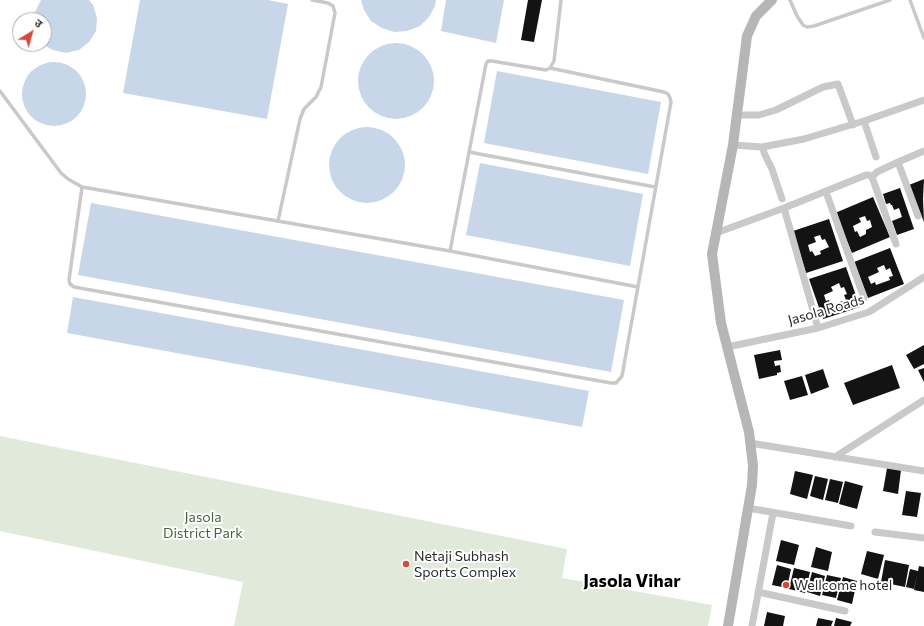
<!DOCTYPE html>
<meta charset="utf-8">
<style>
body{margin:0}
#map{position:relative;width:924px;height:626px;overflow:hidden;background:#fff;font-family:Commissioner,"Noto Sans Devanagari",sans-serif}
canvas{display:block}
.north{position:absolute;left:12px;top:12px;width:40px;height:40px;box-sizing:border-box;background:#fff;border:1px solid #ababab;border-radius:50%;rotate:37deg;font-size:11px;font-weight:700;line-height:16px;text-align:center;color:#2c2c2c}
.north::after{content:'';display:block;margin:auto;width:14px;height:18px;background:#d8473a;clip-path:polygon(50% 0,100% 100%,50% 72%,0 100%)}
</style>
<div id="map">
<canvas width="924" height="626"></canvas>
<div class="north">उ</div>
</div>
<script>
const context = document.querySelector('canvas').getContext('2d');
context.lineJoin = 'round';
function fillPath(path, color) {
  context.fillStyle = color;
  context.fill(path, 'evenodd');
}
function toPath(rows) {
  const path = new Path2D();
  for (const r of rows) {
    if (r.length === 3) {
      path.moveTo(r[0] + r[2], r[1]);
      path.arc(r[0], r[1], r[2], 0, 2 * Math.PI);
      continue;
    }
    path.moveTo(r[0], r[1]);
    for (let i = 2; i < r.length; i += 2) path.lineTo(r[i], r[i + 1]);
  }
  return path;
}
function stroke(path, color, width, dash) {
  context.strokeStyle = color;
  context.lineWidth = width;
  context.lineCap = dash ? 'butt' : 'round';
  context.setLineDash(dash || []);
  context.stroke(path);
}
function drawText(font, color, halo, rows, align = 'center') {
  context.font = font + ' Commissioner,sans-serif';
  context.lineWidth = 4;
  context.setLineDash([]);
  context.textBaseline = 'middle';
  context.strokeStyle = halo;
  context.fillStyle = color;
  for (const [text, x, y, turn = 0] of rows) {
    context.save();
    context.translate(x, y);
    context.rotate((+turn || 0) * Math.PI / 180);
    context.textAlign = isNaN(turn) ? turn : align;
    if (halo) context.strokeText(text, 0, 0);
    context.fillText(text, 0, 0);
    context.restore();
  }
}
const green = toPath([
 [0,436,567,549,562,578,712,605,708,626,234,626,243,582,0,531]
]);
const water = toPath([
 [41,0,89,0,93,5,97,18,96,31,89,42,79,50,66,53,53,50,47,47,43,44,44,20,34,20,35,12],
 [140,0,268,0,288,4,267,119,123,93],
 [361,0,436,0,435,6,429,17,420,26,407,31,394,32,382,28,371,21,364,10],
 [446,0,504,0,496,43,441,31],
 [396,81,38],
 [54,94,32],
 [497,71,661,102,648,174,484,143],
 [367,165,38],
 [480,163,643,194,630,266,466,235],
 [91,203,624,300,611,372,78,275],
 [73,297,589,391,582,427,67,333]
]);
const building = toPath([
 [528,0,542,0,534,42,521,40],
 [924,179,923,199,924,222,909,185],
 [900,188,914,229,897,235,892,221,902,217,899,208,894,210,892,205,891,205,890,203,886,204,883,194],
 [873,197,890,237,852,253,835,213],
 [865,216,867,221,870,220,872,227,866,230,866,234,860,237,857,231,855,232,853,226,861,222,859,218],
 [829,219,843,261,806,273,793,231],
 [820,235,822,240,825,239,829,247,820,251,821,254,815,256,812,251,810,252,808,245,816,242,814,237],
 [890,248,904,284,868,298,854,262],
 [884,265,886,270,890,268,893,276,889,277,890,280,876,285,875,282,871,284,868,277,879,272,877,268],
 [846,267,860,307,823,319,809,279],
 [839,283,841,288,844,287,847,294,844,295,846,300,831,305,829,300,826,301,824,295,833,291,831,287],
 [924,345,924,364,914,369,906,355],
 [780,350,782,360,774,361,775,366,780,365,781,372,777,373,777,375,759,379,754,355],
 [892,365,900,388,853,405,844,383],
 [924,368,924,382,918,370],
 [823,369,829,387,811,394,805,375],
 [802,376,808,395,790,400,784,381],
 [887,468,901,470,898,494,883,491],
 [795,471,813,475,807,499,790,494],
 [815,476,828,479,823,500,810,496],
 [830,479,843,482,838,503,825,500],
 [845,481,863,486,857,509,839,504],
 [906,491,921,493,917,517,902,515],
 [781,540,799,545,794,565,776,561],
 [816,547,832,552,828,571,811,567],
 [867,551,884,555,878,579,861,574],
 [885,560,909,565,905,587,881,582],
 [777,565,791,569,787,588,772,585],
 [919,566,924,567,924,592,914,590],
 [794,568,810,572,805,593,789,589],
 [910,569,918,571,914,589,906,587],
 [812,572,825,576,820,596,807,592],
 [827,575,841,578,836,598,822,595],
 [843,577,857,581,852,604,837,600],
 [767,612,785,616,783,626,764,626],
 [818,618,833,621,831,626,816,626],
 [836,618,852,622,850,626,834,626]
]);
const lane = toPath([
 [790,0,797,16,803,25,807,27,814,26,890,0],
 [910,0,924,38],
 [0,91,61,173,68,179,82,187,450,251,638,287],
 [469,152,655,187],
 [82,187,69,280,70,284,74,287,611,383,616,383,622,376,671,102,670,98,668,94,664,92,550,68],
 [278,221,300,119,304,109,316,97,321,87,335,13,333,6,328,3,312,0],
 [450,251,486,64,488,61,492,61,546,70,550,68,554,61,561,0]
]);
const street = toPath([
 [737,115,759,115,776,110,823,87,838,84,853,125],
 [864,121,876,157],
 [733,145,762,147,804,139,864,121,924,100],
 [762,147,765,155,772,169,782,199],
 [898,162,918,216],
 [872,177,877,172,898,162,924,151],
 [826,192,864,298],
 [784,208,818,328],
 [716,233,784,208,866,175,869,175,872,177,896,244],
 [727,347,818,328,869,312,924,277],
 [750,443,924,471],
 [835,457,924,400],
 [748,508,851,526],
 [875,532,924,538],
 [758,592,845,611],
 [752,626,773,513]
]);
const secondary = toPath([
 [728,626,752,485,753,466,749,432,721,323,712,254,733,145,747,36,756,16,772,0]
]);
const markers = [
 [406,564,4,"#d8473a"],
 [786,585,4,"#d8473a"]
];
const streetNames = [
 ["Jasola Roads",826,310,-16]
];
const parkNames = [
 ["Jasola",203,517],
 ["District Park",203,533]
];
const poiNames = [
 ["Netaji Subhash",414,556],
 ["Sports Complex",414,572],
 ["Wellcome hotel",794,585]
];
const districtNames = [
 ["Jasola Vihar",632,581]
];
fillPath(green, '#e0e9da');
fillPath(water, '#c7d6e8');
fillPath(building, '#131313');
stroke(lane, '#c9c9c9', 3.5);
stroke(street, '#c9c9c9', 7);
stroke(secondary, '#b6b6b6', 10);
for (const [x, y, r, color] of markers) {
  const dot = new Path2D();
  dot.arc(x, y, r, 0, 2 * Math.PI);
  context.fillStyle = color;
  context.fill(dot);
  stroke(dot, '#fff', 1.5);
}
drawText('14px', '#2c2c2c', '#fff', streetNames);
drawText('14px', '#49643d', '#fff', parkNames);
drawText('14px', '#2c2c2c', '#fff', poiNames, 'left');
drawText('bold 18px', '#000', '#fff', districtNames);
</script>
